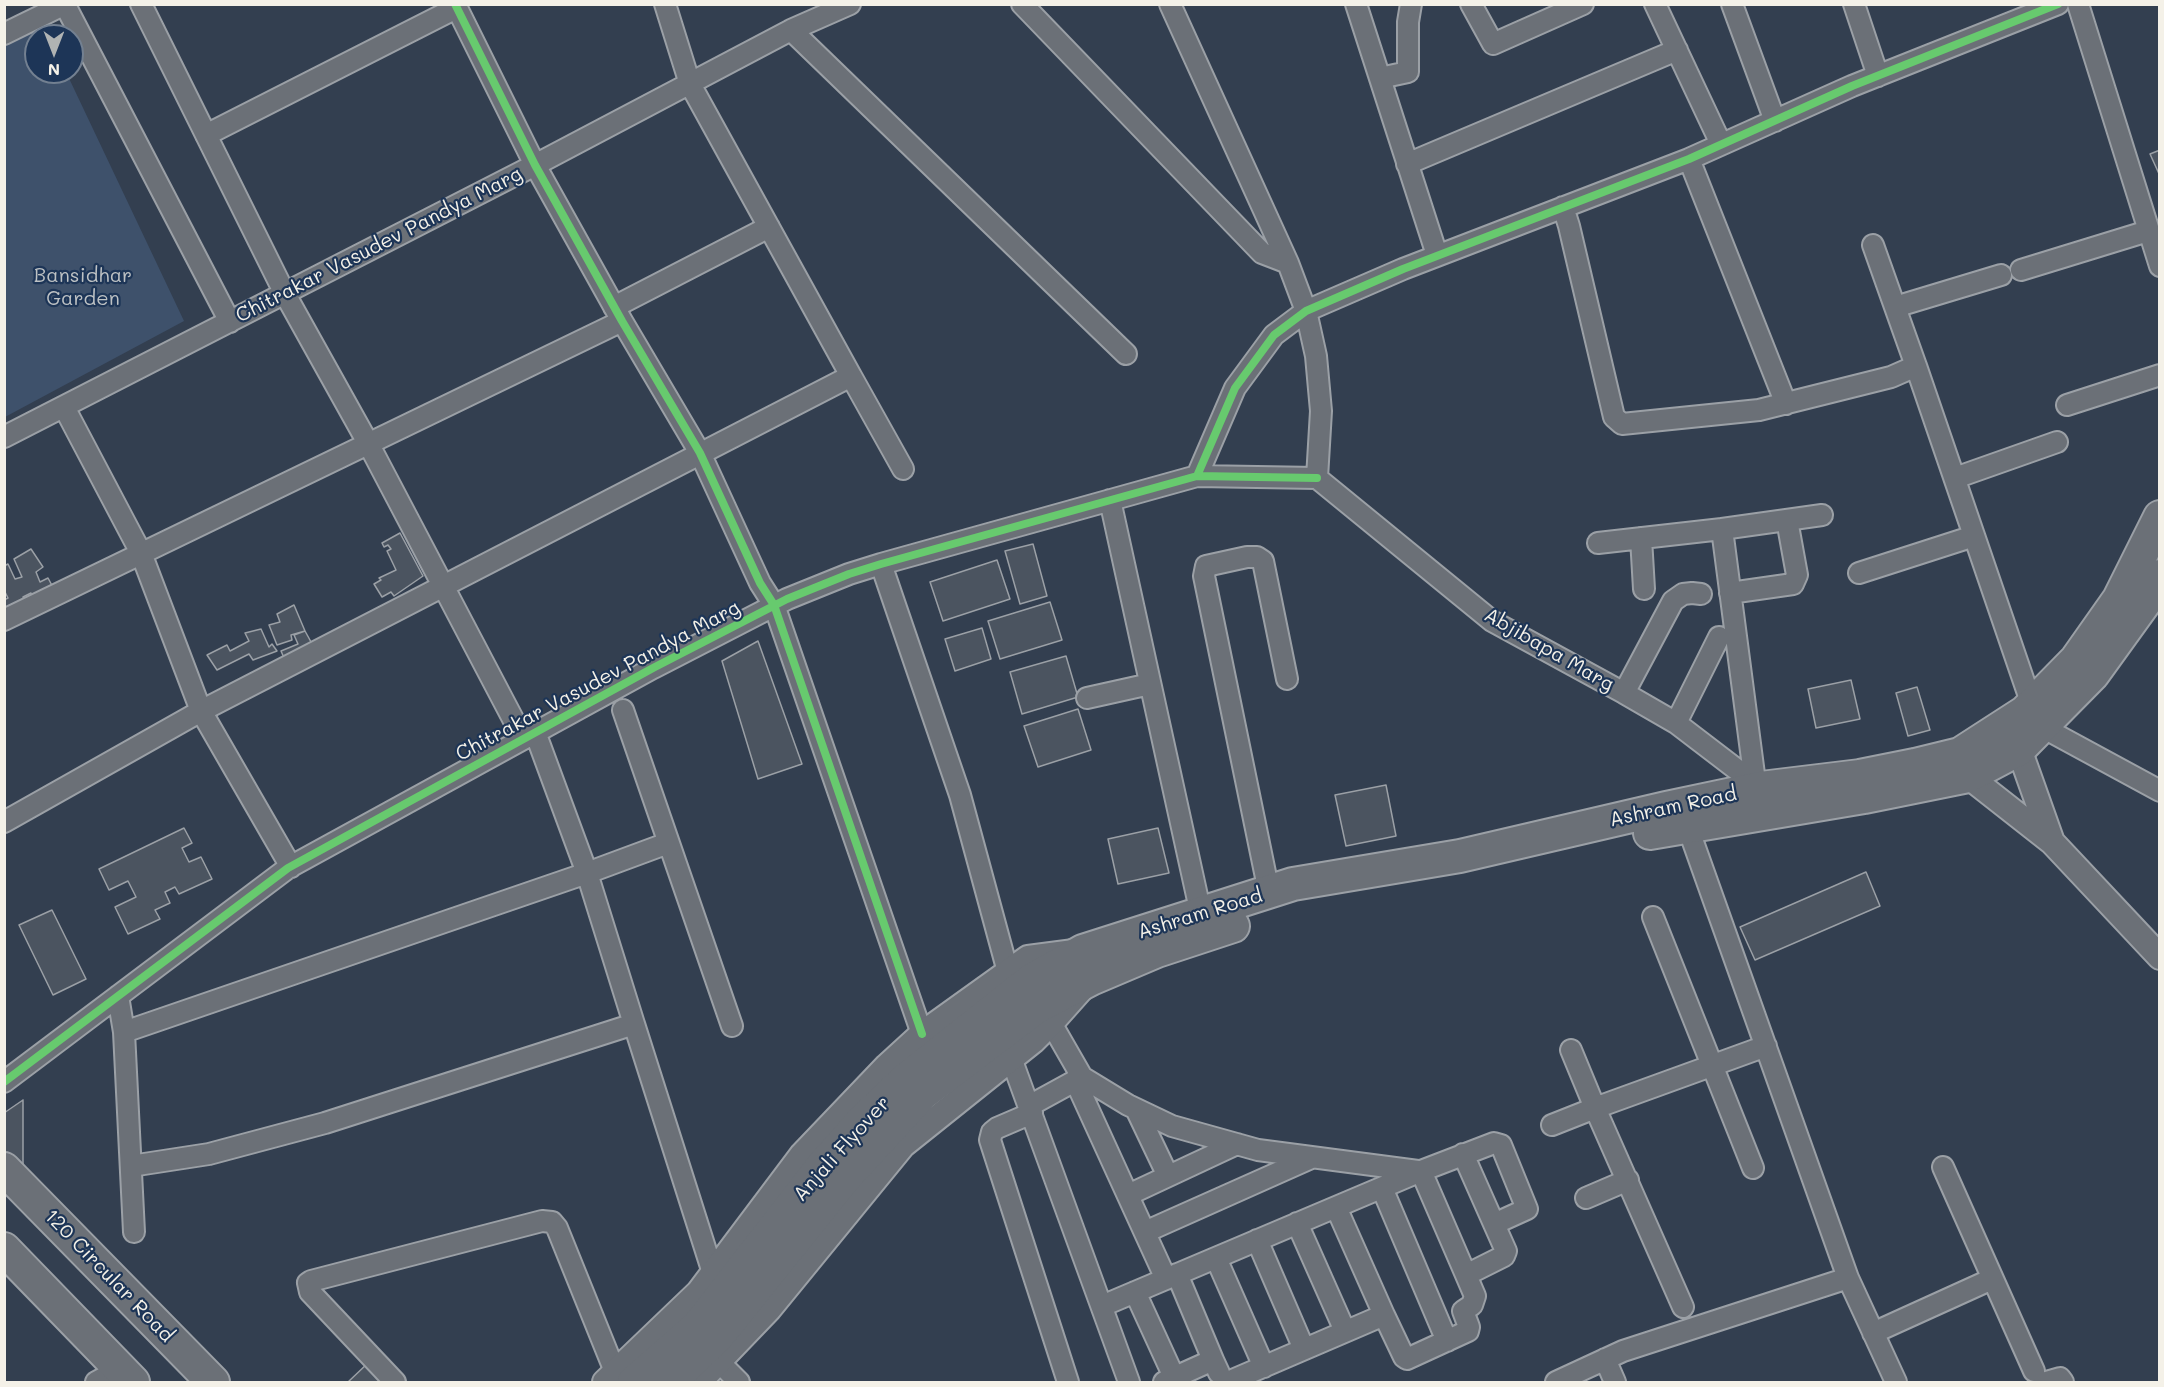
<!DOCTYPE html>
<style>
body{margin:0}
#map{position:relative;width:2164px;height:1387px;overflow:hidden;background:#333f50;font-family:Mali,sans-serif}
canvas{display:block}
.frame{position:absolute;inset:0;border:6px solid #f4f1e8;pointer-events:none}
.north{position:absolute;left:24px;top:24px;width:60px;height:60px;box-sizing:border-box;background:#1d3557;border:2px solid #738091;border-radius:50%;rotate:180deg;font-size:16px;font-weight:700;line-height:24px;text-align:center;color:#f4f1e8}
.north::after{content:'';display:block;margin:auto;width:21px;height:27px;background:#b0b3b3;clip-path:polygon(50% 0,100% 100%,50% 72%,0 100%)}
</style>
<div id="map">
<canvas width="2164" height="1387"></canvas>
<div class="frame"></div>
<div class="north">N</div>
</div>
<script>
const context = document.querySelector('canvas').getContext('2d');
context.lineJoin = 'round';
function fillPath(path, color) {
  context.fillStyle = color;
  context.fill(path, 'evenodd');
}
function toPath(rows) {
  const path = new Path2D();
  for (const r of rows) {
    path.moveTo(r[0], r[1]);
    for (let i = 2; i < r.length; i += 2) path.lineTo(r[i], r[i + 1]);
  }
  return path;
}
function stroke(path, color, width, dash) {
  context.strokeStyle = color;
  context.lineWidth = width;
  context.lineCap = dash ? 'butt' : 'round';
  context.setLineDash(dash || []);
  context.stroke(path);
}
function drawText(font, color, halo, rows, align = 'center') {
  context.font = font + ' Mali,sans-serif';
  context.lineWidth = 4.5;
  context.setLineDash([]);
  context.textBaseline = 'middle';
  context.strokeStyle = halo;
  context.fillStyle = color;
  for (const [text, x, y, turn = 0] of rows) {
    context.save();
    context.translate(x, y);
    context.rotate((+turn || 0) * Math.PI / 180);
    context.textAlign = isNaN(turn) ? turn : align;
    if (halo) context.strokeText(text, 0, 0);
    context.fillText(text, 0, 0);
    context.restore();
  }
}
const green = toPath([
 [43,24,49,36,36,36,36,72,66,72,184,321,5,417,5,43]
]);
const building = toPath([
 [2160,150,2160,176,2150,154,2160,150],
 [400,533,423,576,394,596,391,592,382,597,374,584,381,580,379,578,396,570,387,551,391,549,388,545,384,547,382,543,400,533],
 [1033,544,1047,596,1020,604,1005,551,1033,544],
 [31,549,43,567,36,572,40,582,48,578,55,591,35,601,31,593,23,597,27,605,4,611,4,600,8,598,4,590,4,566,8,564,15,579,22,577,14,559,31,549],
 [997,560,1010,599,943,621,930,582,997,560],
 [1050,602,1062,640,1000,659,988,621,1050,602],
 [294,605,305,631,291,635,292,640,277,645,269,625,280,622,277,614,294,605],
 [982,628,991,659,955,671,945,639,982,628],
 [261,629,269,647,272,644,277,651,253,660,249,654,217,670,207,655,227,645,230,651,249,641,245,633,261,629],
 [305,631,316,651,285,660,281,651,298,644,294,635,305,631],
 [758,641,802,764,758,779,722,661,758,641],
 [1066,656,1078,697,1022,714,1010,672,1066,656],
 [1851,680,1860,719,1816,728,1808,689,1851,680],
 [1917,687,1930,730,1908,736,1896,693,1917,687],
 [1078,709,1091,750,1038,767,1024,726,1078,709],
 [1386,785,1396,836,1346,846,1335,795,1386,785],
 [184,828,192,843,182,848,189,862,201,857,212,879,179,894,175,887,165,892,170,903,155,910,160,919,128,934,115,907,136,897,128,881,109,890,99,869,184,828],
 [1158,828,1169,873,1118,884,1108,839,1158,828],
 [1866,872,1880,906,1755,960,1740,927,1866,872],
 [52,910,86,979,53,995,19,925,52,910],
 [23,1100,23,1183,4,1164,4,1113,23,1100],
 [368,1363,387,1382,348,1382,368,1363]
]);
const minor = toPath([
 [141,4,285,294,368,443,523,738],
 [455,4,535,165,622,321,700,453,760,583,774,605,922,1034],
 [1022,4,1262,253,1288,263],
 [1170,4,1288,263,1306,311,1316,356,1321,411,1317,478],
 [1356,4,1437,255],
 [1471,4,1493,44,1583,4],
 [1655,4,1721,144],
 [1732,4,1775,121],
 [1854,4,1878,76],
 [2078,4,2160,266],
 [65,5,230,322],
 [791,30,1126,354],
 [4,34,65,4],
 [1380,78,1408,72,1408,22,1411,4],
 [206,135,456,8],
 [1689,159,1786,404],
 [1407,164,1677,50],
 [1563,207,1569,226,1614,417,1622,424,1759,410,1891,377,1916,366,2032,705],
 [1873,245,1895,307],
 [2021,270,2148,231],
 [614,307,769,227],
 [1916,366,1895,307,2001,275],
 [851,376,903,469],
 [2067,405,2160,375],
 [64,407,141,553,201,711,291,867],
 [4,437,535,165,791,30,850,4],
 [1197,476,1235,388,1274,335,1306,311,1403,269,1689,159,1852,86,2058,4],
 [1317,478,1492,621,1624,693,1676,723,1761,788],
 [1955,478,2057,442],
 [1110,500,1201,914],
 [1722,529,1822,515],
 [1641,538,1644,589],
 [1598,543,1722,529,1755,782],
 [881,564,960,795,1008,972],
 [1859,573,1974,536],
 [1730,593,1793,584,1797,575,1787,520],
 [4,620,622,321],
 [1624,693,1673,601,1683,594,1692,593,1701,594],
 [1087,698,1150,684],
 [623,710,732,1026],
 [1676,723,1719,637],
 [2042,727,2160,791],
 [4,822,201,711,851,376,690,84,665,4],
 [1687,825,1848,1278,1896,1382],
 [1269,892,1204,576,1206,566,1247,557,1257,557,1263,561,1287,679],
 [1653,917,1753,1168],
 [118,996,124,1032,587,873,535,732],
 [1051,1023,1082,1077],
 [634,1024,587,873,668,843],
 [124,1032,134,1232],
 [1011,1058,1129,1382],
 [1075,1080,1166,1279],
 [4,1082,288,868,653,668,787,599,849,574,881,564,1197,476,1317,478],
 [1029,1106,1082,1077,1128,1105,1172,1126,1258,1150,1418,1171],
 [1136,1109,1168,1176],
 [1032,1113,997,1128,992,1132,990,1140,1068,1382],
 [1552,1125,1595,1108,1571,1050],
 [1463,1154,1494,1224],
 [131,1166,209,1154,325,1123,634,1024,713,1273],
 [1943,1167,2034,1371],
 [1421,1171,1466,1275],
 [1382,1188,1447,1341],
 [1128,1195,1237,1144],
 [1586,1198,1628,1180],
 [1336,1207,1384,1315],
 [1297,1223,1345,1331],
 [1145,1232,1311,1158],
 [1257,1240,1304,1349],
 [1216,1258,1264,1367],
 [1177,1274,1213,1360],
 [1135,1292,1174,1377],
 [1102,1306,1421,1171,1494,1143,1501,1145,1527,1209,1494,1224,1506,1251,1504,1256,1466,1275,1475,1296,1472,1305,1463,1311,1469,1327,1468,1331,1407,1359,1404,1357,1384,1315,1228,1382],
 [1683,1307,1595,1108,1766,1046],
 [1873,1333,1992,1279],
 [1605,1359,1615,1382],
 [719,1362,739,1382],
 [96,1382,120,1369],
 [395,1382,310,1292,308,1283,311,1281,542,1221,552,1222,557,1228,616,1374],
 [1164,1382,1213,1360,1219,1373],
 [1556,1382,1623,1351,1848,1278],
 [2046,1382,2060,1378,2063,1382]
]);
const tertiary = toPath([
 [2011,735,2019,749,2052,842],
 [1962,762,1968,776,2052,842,2160,957],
 [605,1382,699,1292,802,1155,887,1066,922,1034,1028,958,1074,952],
 [699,1382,769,1309,903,1145,1033,1041,1051,1023,1083,987]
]);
const primary = toPath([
 [1650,833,1864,797,1968,776,2019,749,2093,674,2145,602,2160,576],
 [4,1169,213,1382],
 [4,1249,133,1382],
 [634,1382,698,1326,823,1165,862,1121,906,1079,1030,981,1083,951,1293,884,1460,856,1666,808,1761,788,1860,776,1915,765,1960,754,2025,712,2076,660,2119,599,2160,517],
 [670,1382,718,1336,844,1179,922,1094,1037,1007,1091,979,1157,951,1233,926]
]);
const cycleway = toPath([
 [455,4,535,165,622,321,700,453,760,583,774,605,922,1034],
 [1197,476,1235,388,1274,335,1306,311,1403,269,1689,159,1852,86,2058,4],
 [4,1082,288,868,653,668,787,599,849,574,881,564,1197,476,1317,478]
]);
const streetNames = [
 ["Chitrakar Vasudev Pandya Marg",379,245,-27],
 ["Abjibapa Marg",1549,650,30],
 ["Chitrakar Vasudev Pandya Marg",598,681,-28],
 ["Ashram Road",1673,807,-12],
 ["Ashram Road",1200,914,-17],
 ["Anjali Flyover",842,1149,-48],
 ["120 Circular Road",109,1276,46]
];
const parkNames = [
 ["Bansidhar",83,276],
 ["Garden",83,299]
];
fillPath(green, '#3e516b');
fillPath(building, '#4b5460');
stroke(building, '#9ba0a6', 1.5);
stroke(minor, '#9ba0a6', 24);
stroke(tertiary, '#9ba0a6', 28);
stroke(primary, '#9ba0a6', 36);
stroke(minor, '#6b7077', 20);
stroke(tertiary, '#6b7077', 24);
stroke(primary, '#6b7077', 32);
stroke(cycleway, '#67ca6e', 8);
drawText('20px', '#f4f1e8', '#1d3557', streetNames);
drawText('20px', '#bec2c4', '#1d3557', parkNames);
</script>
